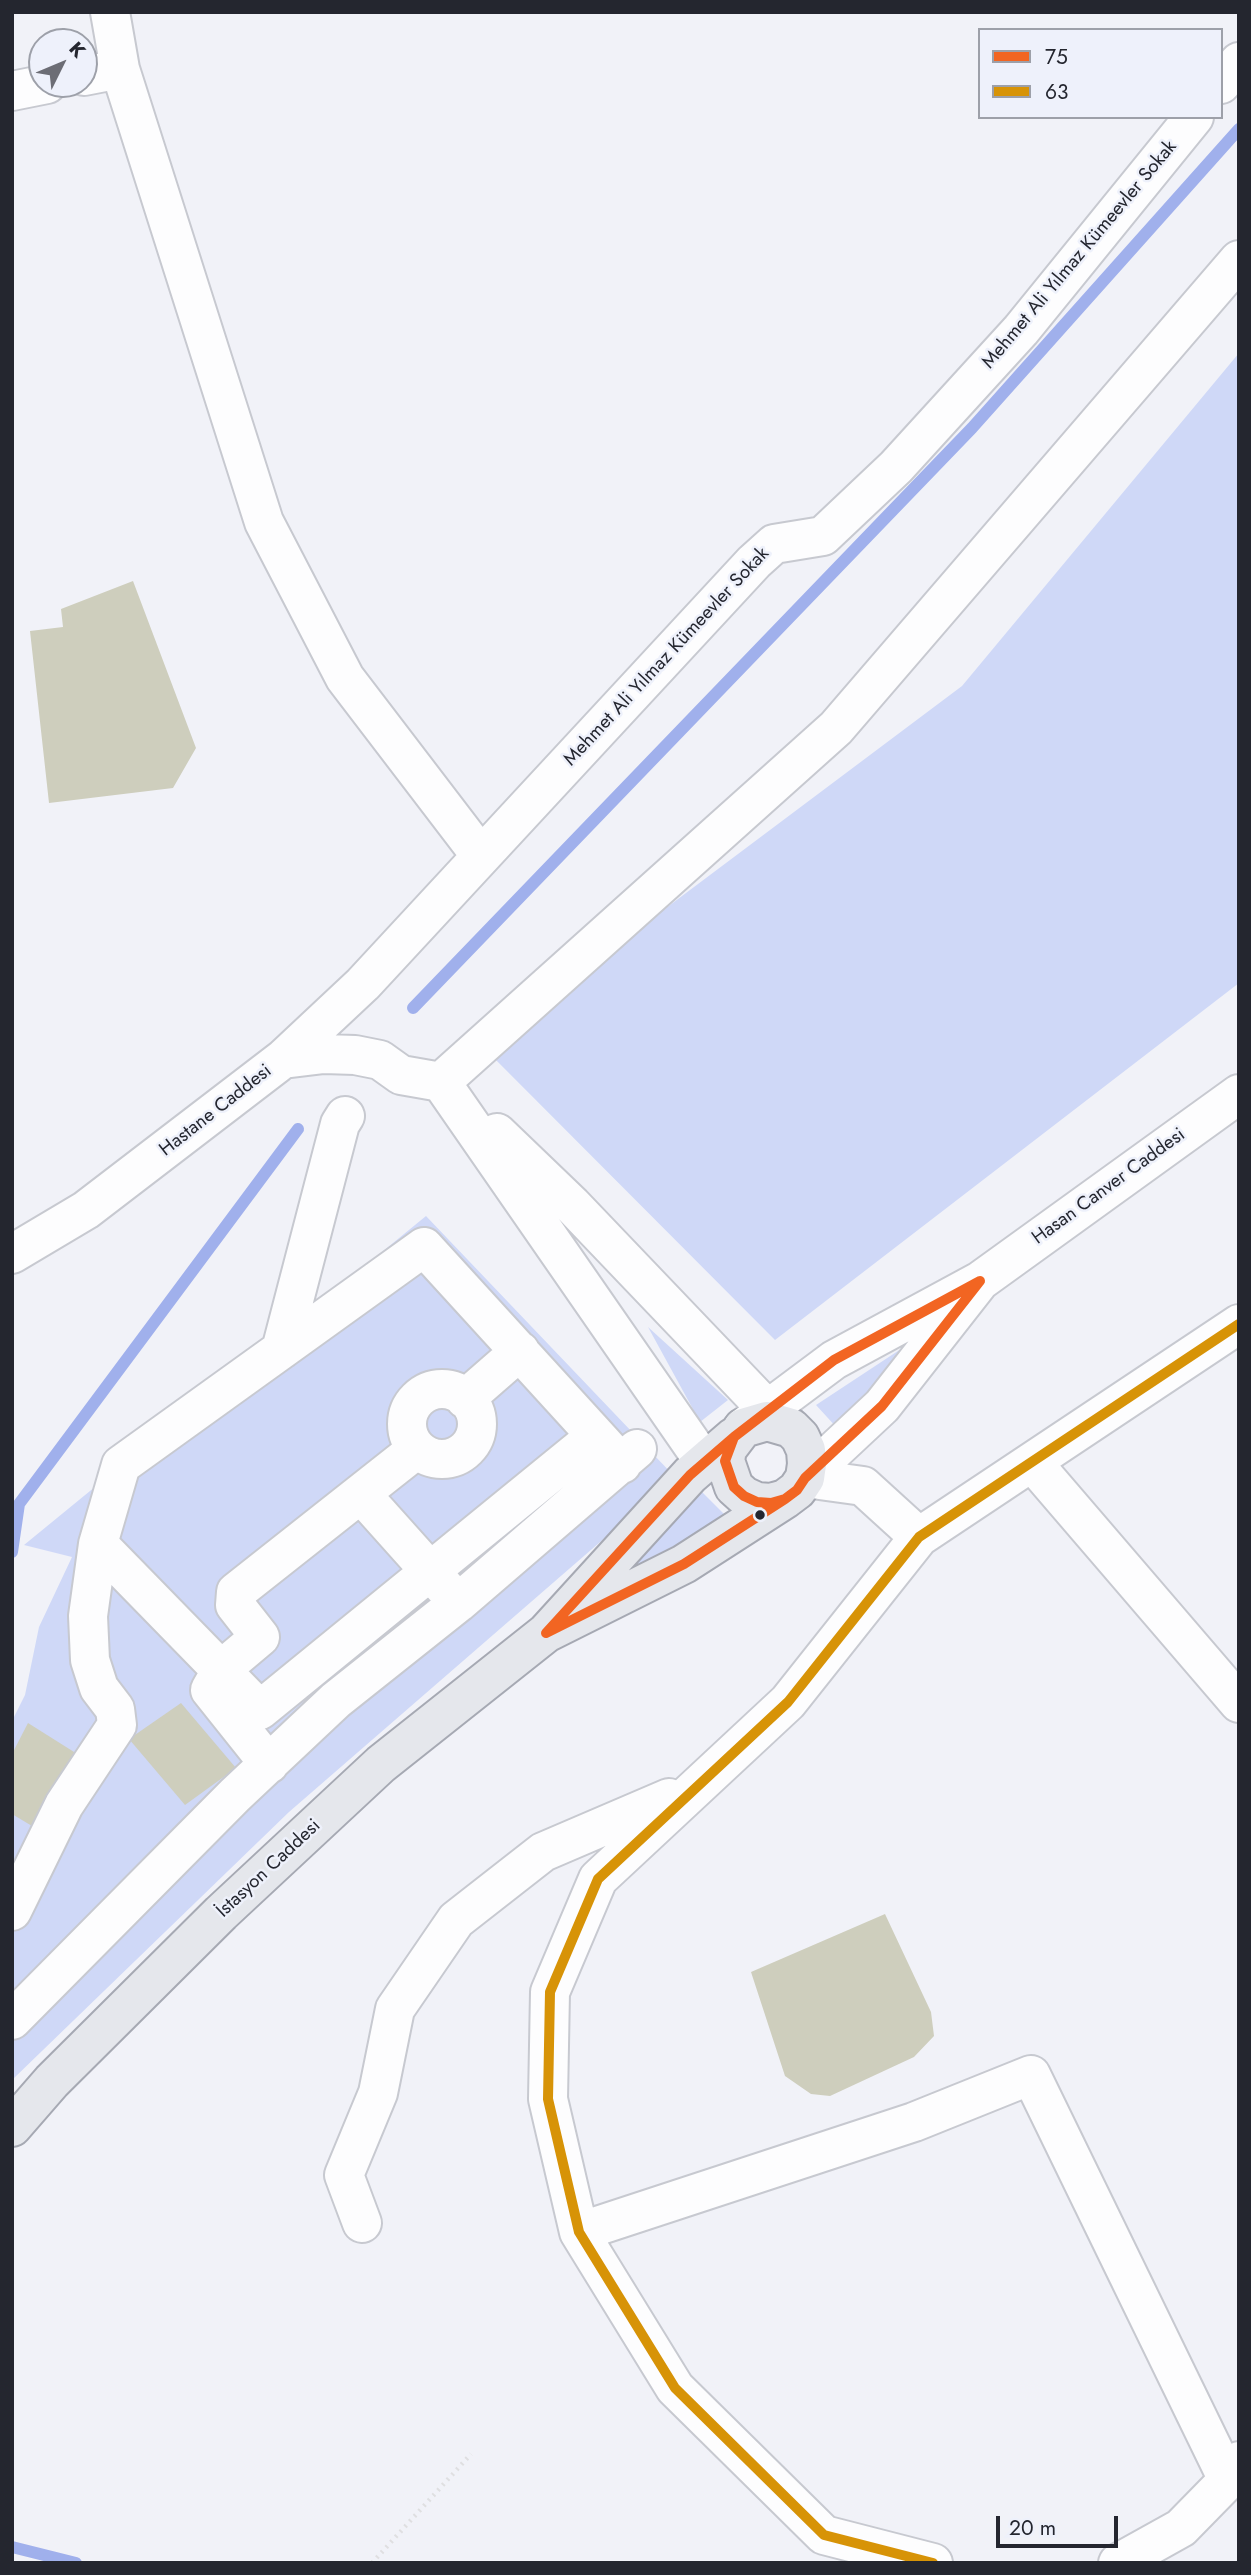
<!DOCTYPE html>
<meta charset="utf-8">
<style>
body{margin:0}
#map{position:relative;width:1251px;height:2575px;overflow:hidden;background:#f1f2f8;font-family:Jost,sans-serif}
canvas{display:block}
.frame{position:absolute;inset:0;border:14px solid #24262f;pointer-events:none}
.legend{position:absolute;left:978px;top:28px;width:245px;height:91px;box-sizing:border-box;background:#eef1fb;border:2px solid #9da0a9;margin:0;padding:9px 12px;list-style:none;font-size:21px;color:#24262f}
.legend li{display:flex;align-items:center;gap:14px;height:35px}
.legend b{width:35px;border:2px solid #9da0a9}
.north{position:absolute;left:28px;top:28px;width:70px;height:70px;box-sizing:border-box;background:#eef1fb;border:2px solid #9da0a9;border-radius:50%;rotate:47deg;font-size:19px;font-weight:700;line-height:28px;text-align:center;color:#24262f}
.north::after{content:'';display:block;margin:auto;width:24px;height:32px;background:#6c6d75;clip-path:polygon(50% 0,100% 100%,50% 72%,0 100%)}
.scale{position:absolute;left:996px;top:2516px;width:122px;height:32px;box-sizing:border-box;border:4px solid #24262f;border-top:0;padding-left:9px;font-size:21px;line-height:24px;white-space:nowrap;color:#24262f;-webkit-text-stroke:5px #eef1fb;paint-order:stroke}
</style>
<div id="map">
<canvas width="1251" height="2575"></canvas>
<div class="frame"></div>
<ul class="legend">
<li><b style="height:9px;background:#f26522"></b>75</li>
<li><b style="height:9px;background:#d79307"></b>63</li>
</ul>
<div class="north">K</div>
<div class="scale">20 m</div>
</div>
<script>
const context = document.querySelector('canvas').getContext('2d');
context.lineJoin = 'round';
function fillPath(path, color) {
  context.fillStyle = color;
  context.fill(path, 'evenodd');
}
function toPath(rows) {
  const path = new Path2D();
  for (const r of rows) {
    if (r.length === 3) {
      path.moveTo(r[0] + r[2], r[1]);
      path.arc(r[0], r[1], r[2], 0, 2 * Math.PI);
      continue;
    }
    path.moveTo(r[0], r[1]);
    for (let i = 2; i < r.length; i += 2) path.lineTo(r[i], r[i + 1]);
  }
  return path;
}
function stroke(path, color, width, dash) {
  context.strokeStyle = color;
  context.lineWidth = width;
  context.lineCap = dash ? 'butt' : 'round';
  context.setLineDash(dash || []);
  context.stroke(path);
}
function drawText(font, color, halo, rows, align = 'center') {
  context.font = font + ' Jost,sans-serif';
  context.lineWidth = 5;
  context.setLineDash([]);
  context.textBaseline = 'middle';
  context.strokeStyle = halo;
  context.fillStyle = color;
  for (const [text, x, y, turn = 0] of rows) {
    context.save();
    context.translate(x, y);
    context.rotate((+turn || 0) * Math.PI / 180);
    context.textAlign = isNaN(turn) ? turn : align;
    if (halo) context.strokeText(text, 0, 0);
    context.fillText(text, 0, 0);
    context.restore();
  }
}
const green = toPath([
 [1239,353,1239,983,775,1340,482,1046,962,686],
 [426,1216,675,1477,289,1812,12,2080,12,1721,25,1695,39,1627,72,1557,24,1545],
 [648,1327,728,1400,700,1422],
 [907,1345,838,1429,816,1405],
 [702,1492,728,1518,594,1597]
]);
const stream = toPath([
 [413,1008,972,428,1239,129],
 [12,1552,19,1504,298,1129],
 [12,2547,76,2563]
]);
const building = toPath([
 [133,581,196,748,173,788,49,803,30,631,63,627,61,609],
 [181,1703,236,1768,185,1805,129,1739],
 [28,1723,82,1757,42,1832,12,1814,12,1754],
 [885,1914,931,2012,934,2036,914,2057,830,2096,811,2094,785,2076,751,1972]
]);
const path = toPath([
 [372,2563,471,2454]
]);
const minor = toPath([
 [110,12,120,69,264,522,345,678,481,856],
 [84,76,120,69],
 [1221,84,1239,62],
 [12,91,47,84],
 [283,1059,363,984,754,562,774,544,823,536,896,467,1021,330,1194,117],
 [441,1082,836,728,1239,260],
 [441,1082,705,1463],
 [497,1133,572,1205,767,1409],
 [12,1254,86,1210,283,1059,324,1054,355,1055,380,1060,401,1075,441,1082],
 [980,1281,1239,1094],
 [281,1350,340,1124,345,1116],
 [442,1424,35],
 [465,1399,520,1351],
 [743,1428,834,1360,980,1281,882,1406,805,1478],
 [1032,1462,1239,1703],
 [805,1478,863,1486,919,1537],
 [361,1494,446,1589],
 [98,1544,260,1710,596,1436],
 [269,1764,210,1690,222,1669,260,1637,235,1605,236,1592,417,1449],
 [12,1911,64,1805,117,1725,115,1709,99,1688,90,1660,88,1616,98,1544,121,1465,424,1247,622,1464],
 [12,2020,235,1795,336,1700,458,1603,637,1449],
 [362,2223,344,2175,378,2093,395,2009,456,1920,543,1852,669,1798],
 [579,2232,914,2122,1031,2075,1228,2480],
 [933,2563,824,2535,675,2388,579,2232,548,2099,550,1992,598,1879,788,1702,919,1537,1239,1324],
 [1118,2563,1181,2528,1228,2480,1239,2461]
]);
const major = toPath([
 [734,1437,690,1475,546,1633,684,1564,785,1499,797,1490,805,1478,807,1464,806,1450,800,1437,791,1428,767,1421,743,1428,727,1449,725,1461,734,1487,744,1496,757,1502,771,1503,785,1499],
 [12,2127,52,2081,221,1913,381,1764,546,1633]
]);
const bus1 = toPath([
 [734,1437,690,1475,546,1633,684,1564,785,1499,797,1490,805,1478,882,1406,980,1281,834,1360,734,1437,725,1461,734,1487,744,1496,757,1502,771,1503,785,1499]
]);
const bus2 = toPath([
 [933,2563,824,2535,675,2388,579,2232,548,2099,550,1992,598,1879,788,1702,919,1537,1239,1324]
]);
const markers = [
 [760,1515,6,"#24262f"]
];
const streetNames = [
 ["Mehmet Ali Yılmaz Kümeevler Sokak",1080,255,-50],
 ["Mehmet Ali Yılmaz Kümeevler Sokak",667,657,-47],
 ["Hastane Caddesi",216,1111,-38],
 ["Hasan Canver Caddesi",1109,1187,-36],
 ["İstasyon Caddesi",269,1869,-43]
];
fillPath(green, '#cfd8f7');
stroke(stream, '#a0b0ec', 12);
fillPath(building, '#cecebd');
stroke(minor, '#c7c9d0', 42);
stroke(major, '#a6a9b3', 42);
stroke(path, '#dfdfe1', 4.5, [2, 5]);
stroke(minor, '#fdfdfe', 38);
stroke(major, '#e5e7ec', 38);
stroke(bus1, '#f26522', 10);
stroke(bus2, '#d79307', 10);
for (const [x, y, r, color] of markers) {
  const dot = new Path2D();
  dot.arc(x, y, r, 0, 2 * Math.PI);
  context.fillStyle = color;
  context.fill(dot);
  stroke(dot, '#eef1fb', 2.5);
}
drawText('19px', '#24262f', '#eef1fb', streetNames);
</script>
